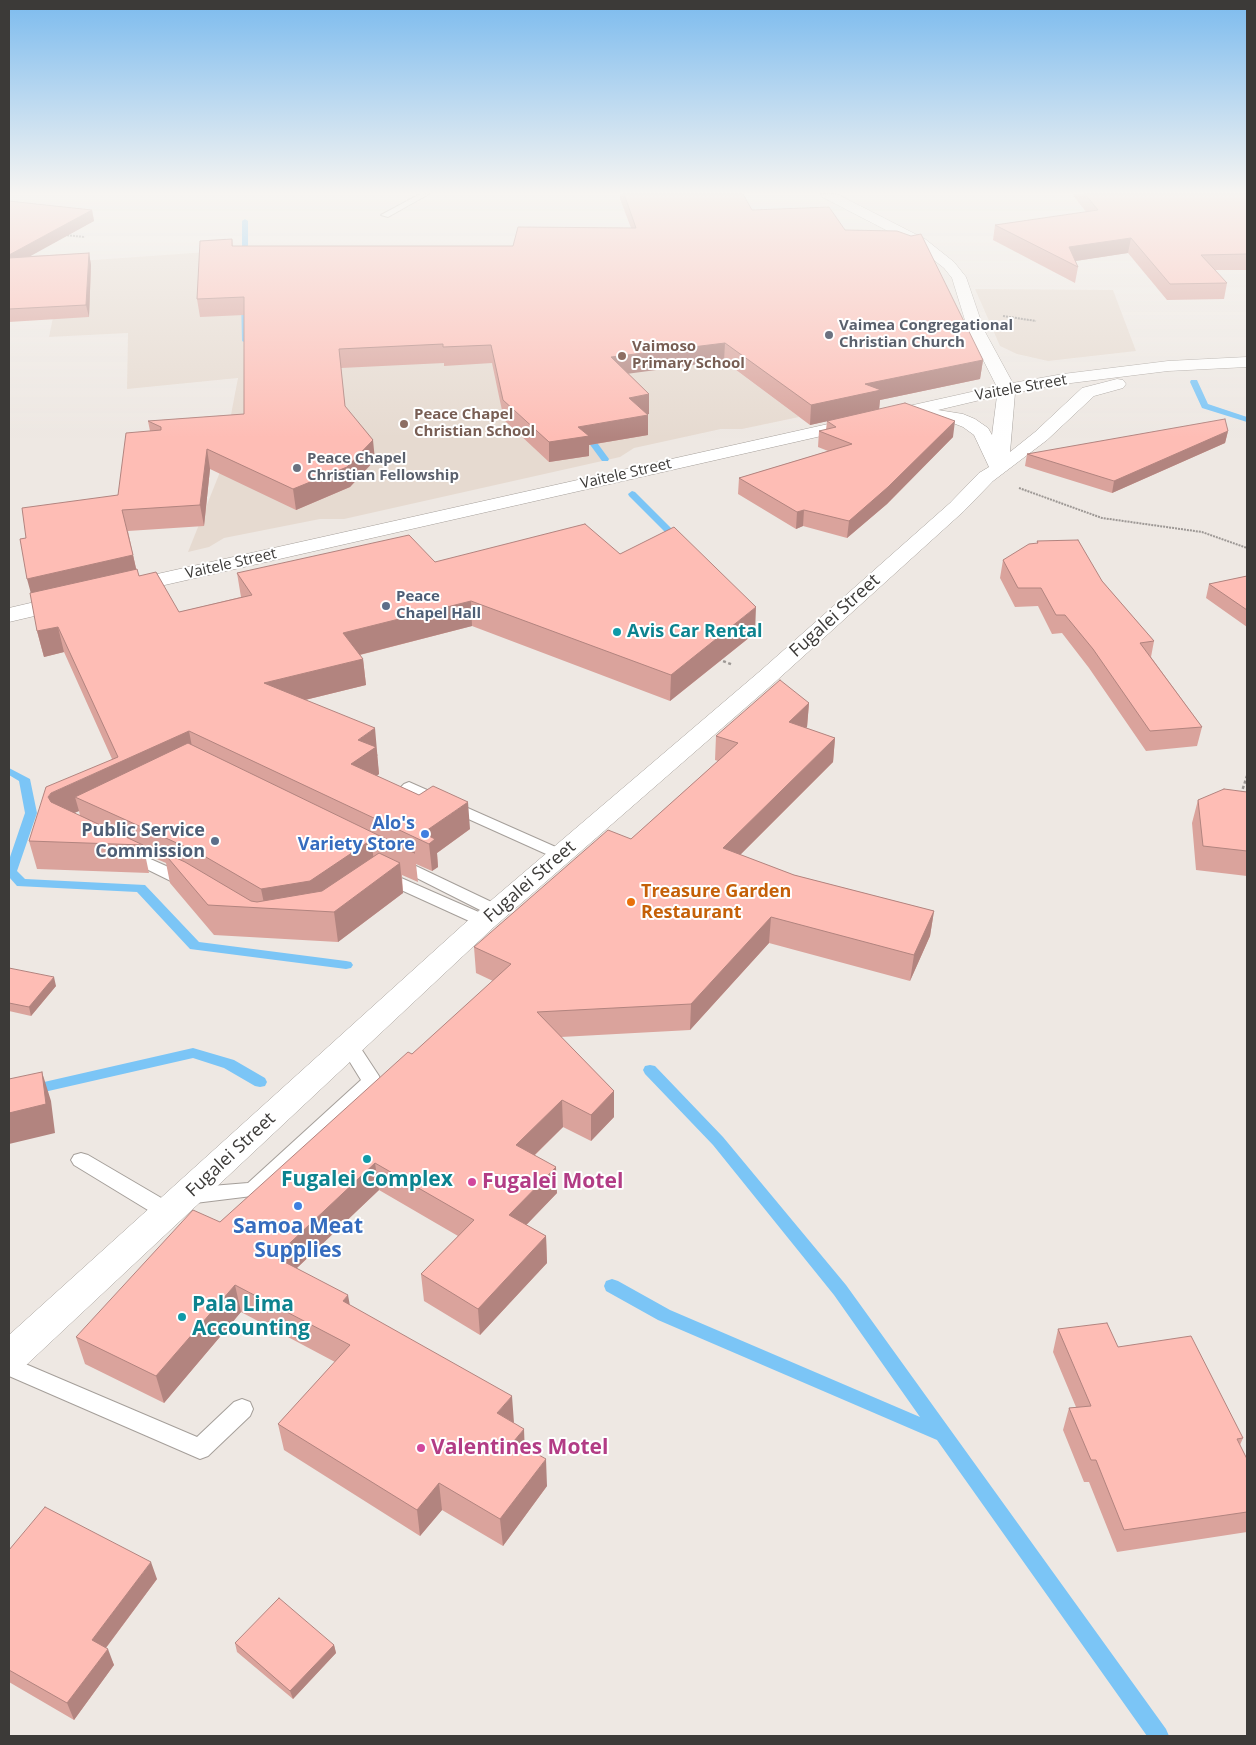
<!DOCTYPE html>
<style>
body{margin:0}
#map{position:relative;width:1256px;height:1745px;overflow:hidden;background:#eee8e3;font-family:"Open Sans",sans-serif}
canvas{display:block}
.frame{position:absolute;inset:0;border:10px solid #3c3a38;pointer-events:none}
</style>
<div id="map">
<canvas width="1256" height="1745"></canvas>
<div class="frame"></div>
</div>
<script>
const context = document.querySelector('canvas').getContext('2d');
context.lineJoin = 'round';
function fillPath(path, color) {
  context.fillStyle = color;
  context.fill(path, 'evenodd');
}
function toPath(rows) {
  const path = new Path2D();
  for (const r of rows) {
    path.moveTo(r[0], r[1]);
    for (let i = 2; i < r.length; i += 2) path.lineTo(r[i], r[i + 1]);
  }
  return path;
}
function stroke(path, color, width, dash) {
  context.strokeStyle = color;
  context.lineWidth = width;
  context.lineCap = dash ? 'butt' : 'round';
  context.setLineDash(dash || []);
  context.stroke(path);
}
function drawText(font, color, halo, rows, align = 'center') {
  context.font = font + ' "Open Sans",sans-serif';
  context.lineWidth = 4;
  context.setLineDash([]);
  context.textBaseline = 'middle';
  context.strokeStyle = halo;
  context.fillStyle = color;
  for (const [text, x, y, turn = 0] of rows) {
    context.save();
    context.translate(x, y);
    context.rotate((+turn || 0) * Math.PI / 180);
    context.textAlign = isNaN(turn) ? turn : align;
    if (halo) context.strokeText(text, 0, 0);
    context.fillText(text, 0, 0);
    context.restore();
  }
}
const built = toPath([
 [250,249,721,359,799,417,742,429,721,429,634,448,620,457,344,519,320,519,224,538,209,547,188,552,220,472,238,378,127,389,128,333,49,337,64,262],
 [975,289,1113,290,1136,351,1048,361,1017,354,1000,346]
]);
const stream = toPath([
 [245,219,248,221,248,261,245,263,242,261,242,221,245,219],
 [244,297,247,299,250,341,246,343,242,341,241,299,244,297],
 [1191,380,1197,380,1208,404,1247,417,1247,422,1202,408,1190,382,1191,380],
 [581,429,587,429,609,459,608,461,602,461,580,431,581,429],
 [632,491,635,492,682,539,682,543,676,543,629,496,628,494,632,491],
 [9,768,30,779,37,813,17,871,25,879,145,885,199,942,346,961,351,962,353,965,351,968,346,969,190,949,137,892,17,886,9,877,9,860,25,813,19,781,9,775,9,768],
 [193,1048,234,1060,265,1078,267,1082,265,1086,260,1087,255,1086,224,1068,193,1058,9,1100,9,1090,193,1048],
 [650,1065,655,1066,723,1137,846,1285,1166,1729,1169,1736,1147,1736,937,1440,658,1320,606,1291,604,1286,606,1281,612,1279,618,1281,670,1310,920,1417,834,1295,713,1145,645,1074,643,1070,645,1066,650,1065]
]);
const pathFar1 = toPath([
 [64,235,85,237],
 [1003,316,1036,321],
 [1019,488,1102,518,1202,532,1247,548]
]);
const path = toPath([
 [718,659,733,665],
 [1241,794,1247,776]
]);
const lane = toPath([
 [420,194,429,194,388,217,381,215,420,194],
 [409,782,567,852,569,855,567,858,561,860,555,858,404,790,401,787,404,784,409,782],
 [128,849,193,878,195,882,193,886,181,886,122,857,120,854,122,851,128,849],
 [397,857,502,907,504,911,502,915,496,916,490,915,391,865,389,862,391,859,397,857],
 [383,870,490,917,492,921,490,925,484,926,478,925,377,879,375,875,377,871,383,870],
 [349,1040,356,1041,379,1076,381,1081,379,1086,260,1195,187,1204,180,1202,177,1196,180,1190,187,1188,248,1183,361,1080,340,1046,342,1041,349,1040],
 [81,1153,88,1155,175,1206,178,1212,175,1218,168,1220,161,1218,74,1165,71,1160,74,1155,81,1153],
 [9,1357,197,1437,234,1402,242,1399,250,1402,253,1409,250,1416,208,1456,200,1459,9,1376,9,1357]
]);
const secondary = toPath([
 [821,194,837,194,925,239,954,262,966,277,984,330,1016,389,1013,393,1007,394,1001,393,998,389,968,330,952,278,944,268,915,245,822,197,821,194]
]);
const primary = toPath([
 [1247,357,1247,367,1168,371,1063,384,1015,393,1010,452,1035,432,1082,388,1117,379,1123,380,1126,384,1123,388,1094,396,1047,440,993,481,964,511,775,682,494,927,22,1369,9,1374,9,1335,474,915,759,672,950,503,979,473,989,467,974,435,963,427,953,423,937,420,922,422,916,421,913,417,914,415,125,594,117,593,114,588,117,583,1007,384,1063,374,1168,361,1247,357],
 [997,396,992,435,988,428,975,419,963,414,938,410,997,396],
 [69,594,77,596,80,601,77,606,9,622,9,608,69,594]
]);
const wall = toPath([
 [620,194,743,194,752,210,845,230,983,360,980,379,880,400,879,409,953,437,887,504,847,538,803,526,796,529,738,494,739,478,828,451,818,447,819,431,826,430,827,421,810,425,724,361,628,373,649,394,649,414,647,414,648,435,589,445,589,456,549,462,504,420,492,363,444,366,444,363,341,368,345,406,375,460,350,487,296,510,210,469,204,526,128,531,136,569,139,576,179,612,241,597,237,573,435,562,620,554,755,633,670,701,472,626,360,655,363,659,366,685,305,700,378,755,377,756,379,774,377,776,470,829,437,853,438,867,432,871,416,864,418,882,402,875,403,893,338,942,214,935,170,883,166,863,145,854,149,873,37,869,29,841,112,759,64,652,44,657,37,631,31,592,26,538,118,495,150,431,148,421,244,414,244,315,200,317,197,299,232,239,233,246,513,246,631,228,620,199],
 [79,811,80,816,74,813],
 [1072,194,1247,194,1247,270,1215,270,1227,283,1224,299,1167,300,1128,253,1075,261,1078,267,1075,283,993,240,995,225,1086,212],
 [9,201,92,210,94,221,29,256,89,253,91,265,89,317,9,322],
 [1228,431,1225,443,1112,493,1025,466,1027,454],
 [1037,541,1102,581,1154,641,1151,657,1202,727,1197,746,1146,751,1089,668,1062,633,1052,634,1038,606,1015,607,1000,578,1003,560,1037,544],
 [1247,576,1247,627,1206,598,1209,584],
 [809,703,807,727,806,728,835,738,833,762,740,855,794,875,934,911,930,936,910,981,769,943,690,1030,561,1037,614,1091,614,1117,591,1141,563,1127,535,1155,557,1193,526,1225,546,1236,547,1263,480,1335,424,1301,421,1274,458,1236,379,1190,297,1268,350,1305,513,1423,525,1447,547,1486,503,1546,442,1510,420,1536,284,1450,278,1424,335,1362,241,1312,164,1403,85,1364,76,1337,220,1222,412,1054,493,981,476,973,474,947,631,839,718,761,715,760,716,736],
 [1247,792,1247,876,1196,870,1192,823,1198,800],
 [9,968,56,986,31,1016,9,1011],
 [1058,1329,1118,1347,1243,1438,1240,1445,1247,1459,1247,1532,1117,1552,1089,1482,1084,1482,1063,1430,1069,1408,1076,1407,1053,1352],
 [9,1550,157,1579,106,1648,114,1665,74,1720,9,1682],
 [235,1643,334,1645,336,1653,293,1699,237,1652]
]);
const shadedWall = toPath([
 [92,210,94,221,9,268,9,255],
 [1131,238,1128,253,1069,262,1069,247],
 [89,253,91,265,89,317,86,305],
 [725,343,724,361,611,376,611,357],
 [983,360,980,379,880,400,879,410,810,425,811,405,865,384],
 [649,394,649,414,629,417,629,398],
 [648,415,648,435,589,445,589,456,549,462,549,442,578,427],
 [955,421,953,437,887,504,847,538,849,521],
 [1228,431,1225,443,1112,493,1114,481],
 [373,440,375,460,350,487,296,510,293,489],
 [207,449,210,469,204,526,200,505],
 [804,510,803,526,796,529,797,512],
 [133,555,138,577,33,601,27,579],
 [471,601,472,626,347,658,343,633],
 [756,607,755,633,670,701,671,675],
 [58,627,64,652,44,657,37,631],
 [363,659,366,685,268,709,264,683],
 [809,703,807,727,787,746,789,722],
 [375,728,379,774,355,791,351,764,358,740],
 [189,731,194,757,75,797,79,811,58,820,48,797,51,793],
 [835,738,833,762,722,873,723,848],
 [468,802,470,829,437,853,438,867,432,871,429,844,423,833],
 [371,840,375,868,314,910,265,908,261,889],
 [400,863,403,893,338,942,334,912],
 [934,911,930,936,910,981,914,955],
 [771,917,769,943,690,1030,691,1004],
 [54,977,56,986,31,1016,29,1007],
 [42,1072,51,1101,55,1133,9,1144,9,1113],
 [614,1091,614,1117,591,1141,591,1115],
 [562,1100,563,1127,518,1171,516,1145],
 [375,1163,379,1190,280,1284,275,1257],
 [556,1167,557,1193,510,1242,509,1215],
 [546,1236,547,1263,480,1335,478,1309],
 [235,1285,241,1312,164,1403,156,1376],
 [348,1295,353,1322,343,1301],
 [512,1396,514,1423,497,1413],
 [524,1429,525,1455,514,1441],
 [546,1459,547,1486,503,1546,500,1519],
 [439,1483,442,1510,420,1536,417,1510],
 [151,1562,157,1579,99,1657,92,1640],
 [334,1645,336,1653,293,1699,290,1691],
 [108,1649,114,1665,74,1720,67,1703]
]);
const building = toPath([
 [624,194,743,194,752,210,829,207,845,230,897,231,911,236,921,234,983,360,865,384,881,390,811,405,725,343,611,357,649,394,629,398,648,415,578,427,589,436,549,442,503,400,491,345,443,347,443,344,339,349,345,406,373,440,347,467,293,489,207,449,200,505,122,510,133,555,27,579,20,539,26,538,22,508,118,495,126,433,161,430,161,427,148,421,244,414,244,297,197,299,200,241,232,239,232,246,513,246,518,227,636,228,624,194],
 [1085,194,1247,194,1247,254,1201,255,1227,283,1170,284,1131,238,1069,247,1078,267,995,225,1098,210,1085,194],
 [9,201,92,210,9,255,9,201],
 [89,253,86,305,9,309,9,258,89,253],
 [905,403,955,421,888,487,849,521,804,510,797,512,739,478,852,444,819,431,836,427,827,421,905,403],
 [1225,419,1228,431,1114,481,1027,454,1225,419],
 [585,524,620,554,674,527,756,607,671,675,471,601,343,633,363,659,264,683,375,728,358,740,376,747,351,764,419,795,433,786,468,802,423,833,435,839,429,844,189,731,51,793,48,797,51,802,143,845,29,841,46,787,118,757,58,627,37,631,30,593,137,569,139,576,156,572,179,612,252,595,237,573,409,535,435,562,585,524],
 [1078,540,1102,581,1154,641,1140,643,1202,727,1150,731,1093,649,1065,615,1056,615,1041,588,1018,588,1003,560,1029,544,1038,543,1037,541,1078,540],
 [1247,576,1247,610,1209,584,1247,576],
 [780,680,809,703,789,722,835,738,723,848,794,875,934,911,914,955,771,917,691,1004,537,1012,614,1091,591,1115,562,1100,516,1145,556,1167,509,1215,546,1236,478,1309,421,1274,474,1220,375,1163,275,1257,348,1295,343,1301,512,1396,497,1413,524,1429,514,1441,546,1459,500,1519,439,1483,417,1510,278,1424,350,1345,235,1285,156,1376,76,1337,193,1210,220,1222,408,1052,412,1054,511,964,474,947,608,830,631,839,738,743,716,736,780,680],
 [188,743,415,853,378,839,371,840,310,881,261,889,199,853,75,797,188,743],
 [1224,789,1247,792,1247,851,1203,846,1198,800,1224,789],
 [163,852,185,862,251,901,257,902,322,891,379,853,400,863,334,912,208,905,163,852],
 [9,968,54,977,29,1007,9,1003,9,968],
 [42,1072,46,1104,9,1113,9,1079,42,1072],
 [1107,1323,1118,1347,1191,1336,1243,1438,1237,1439,1247,1459,1247,1512,1124,1530,1096,1460,1091,1460,1069,1408,1091,1406,1058,1329,1107,1323],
 [45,1507,151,1562,92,1640,108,1649,67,1703,9,1670,9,1550,45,1507],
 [279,1598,334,1645,290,1691,235,1643,279,1598]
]);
const markers = [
 [829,335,5,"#6b7280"],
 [622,356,5,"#8d6e63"],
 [404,424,5,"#8d6e63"],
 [297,468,5,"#6b7280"],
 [386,606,5,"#5c6f8a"],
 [617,632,5,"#0f9aa8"],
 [425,834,5,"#3f7fe0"],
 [215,841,5,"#5c6f8a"],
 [631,902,5,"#e8710a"],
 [367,1159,5,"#0f9aa8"],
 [472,1182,5,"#d1479c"],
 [298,1206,5,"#3f7fe0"],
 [182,1317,5,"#0f9aa8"],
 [421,1448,5,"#d1479c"]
];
const farWorshipnames = [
 ["Vaimea Congregational",839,326],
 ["Christian Church",839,343],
 ["Peace Chapel",307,459],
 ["Christian Fellowship",307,476]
];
const farEducationnames = [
 ["Vaimoso",632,347],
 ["Primary School",632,364],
 ["Peace Chapel",414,415],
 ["Christian School",414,432]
];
const farStreetnames = [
 ["Vaitele Street",1021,388,-10],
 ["Vaitele Street",626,474,-13],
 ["Vaitele Street",231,564,-13]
];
const farServicenames = [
 ["Peace",396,597],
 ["Chapel Hall",396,614]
];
const streetNames = [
 ["Fugalei Street",835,616,-42],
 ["Fugalei Street",530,882,-41],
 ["Fugalei Street",231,1155,-43]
];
const cultureNames = [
 ["Avis Car Rental",627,632]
];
const shopNames = [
 ["Alo's",415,824],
 ["Variety Store",415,845]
];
const serviceNames = [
 ["Public Service",205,831],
 ["Commission",205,852]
];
const foodNames = [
 ["Treasure Garden",641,892],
 ["Restaurant",641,913]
];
const nearCulturenames = [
 ["Fugalei Complex",367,1180],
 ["Pala Lima",192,1305,"left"],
 ["Accounting",192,1329,"left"]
];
const nearHotelnames = [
 ["Fugalei Motel",482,1182],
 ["Valentines Motel",431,1448]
];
const nearShopnames = [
 ["Samoa Meat",298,1227],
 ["Supplies",298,1251]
];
fillPath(built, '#e6dad0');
fillPath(stream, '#7bc5f6');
stroke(lane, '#a59f9a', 2);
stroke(secondary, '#a59f9a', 1);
stroke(primary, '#a59f9a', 1);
stroke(pathFar1, '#9d9895', 2, [2, 1]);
stroke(path, '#9d9895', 2.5, [3, 2.5]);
fillPath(lane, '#fff');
fillPath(secondary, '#fff');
fillPath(primary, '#fff');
fillPath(wall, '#daa39c');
fillPath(shadedWall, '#b2847f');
fillPath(building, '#febdb5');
stroke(building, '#b2847f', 1);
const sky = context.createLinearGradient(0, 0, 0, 438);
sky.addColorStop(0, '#7cbbee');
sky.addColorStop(0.44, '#f7f5f2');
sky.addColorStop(1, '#f7f5f200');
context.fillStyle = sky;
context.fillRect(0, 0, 1256, 438);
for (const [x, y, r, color] of markers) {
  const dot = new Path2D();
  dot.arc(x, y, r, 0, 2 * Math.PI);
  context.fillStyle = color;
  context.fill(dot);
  stroke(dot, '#fff', 2);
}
drawText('bold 15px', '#5b616d', '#fff', farWorshipnames, 'left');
drawText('bold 15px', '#785e54', '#fff', farEducationnames, 'left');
drawText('15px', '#3c3a38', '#fff', farStreetnames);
drawText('bold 15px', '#4e5e75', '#fff', farServicenames, 'left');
drawText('18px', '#3c3a38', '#fff', streetNames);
drawText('bold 18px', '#0d838f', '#fff', cultureNames, 'left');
drawText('bold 18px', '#366cbe', '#fff', shopNames, 'right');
drawText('bold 18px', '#4e5e75', '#fff', serviceNames, 'right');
drawText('bold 18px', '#c56008', '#fff', foodNames, 'left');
drawText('bold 21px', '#0d838f', '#fff', nearCulturenames);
drawText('bold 21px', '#b23c85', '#fff', nearHotelnames, 'left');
drawText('bold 21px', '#366cbe', '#fff', nearShopnames);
</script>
